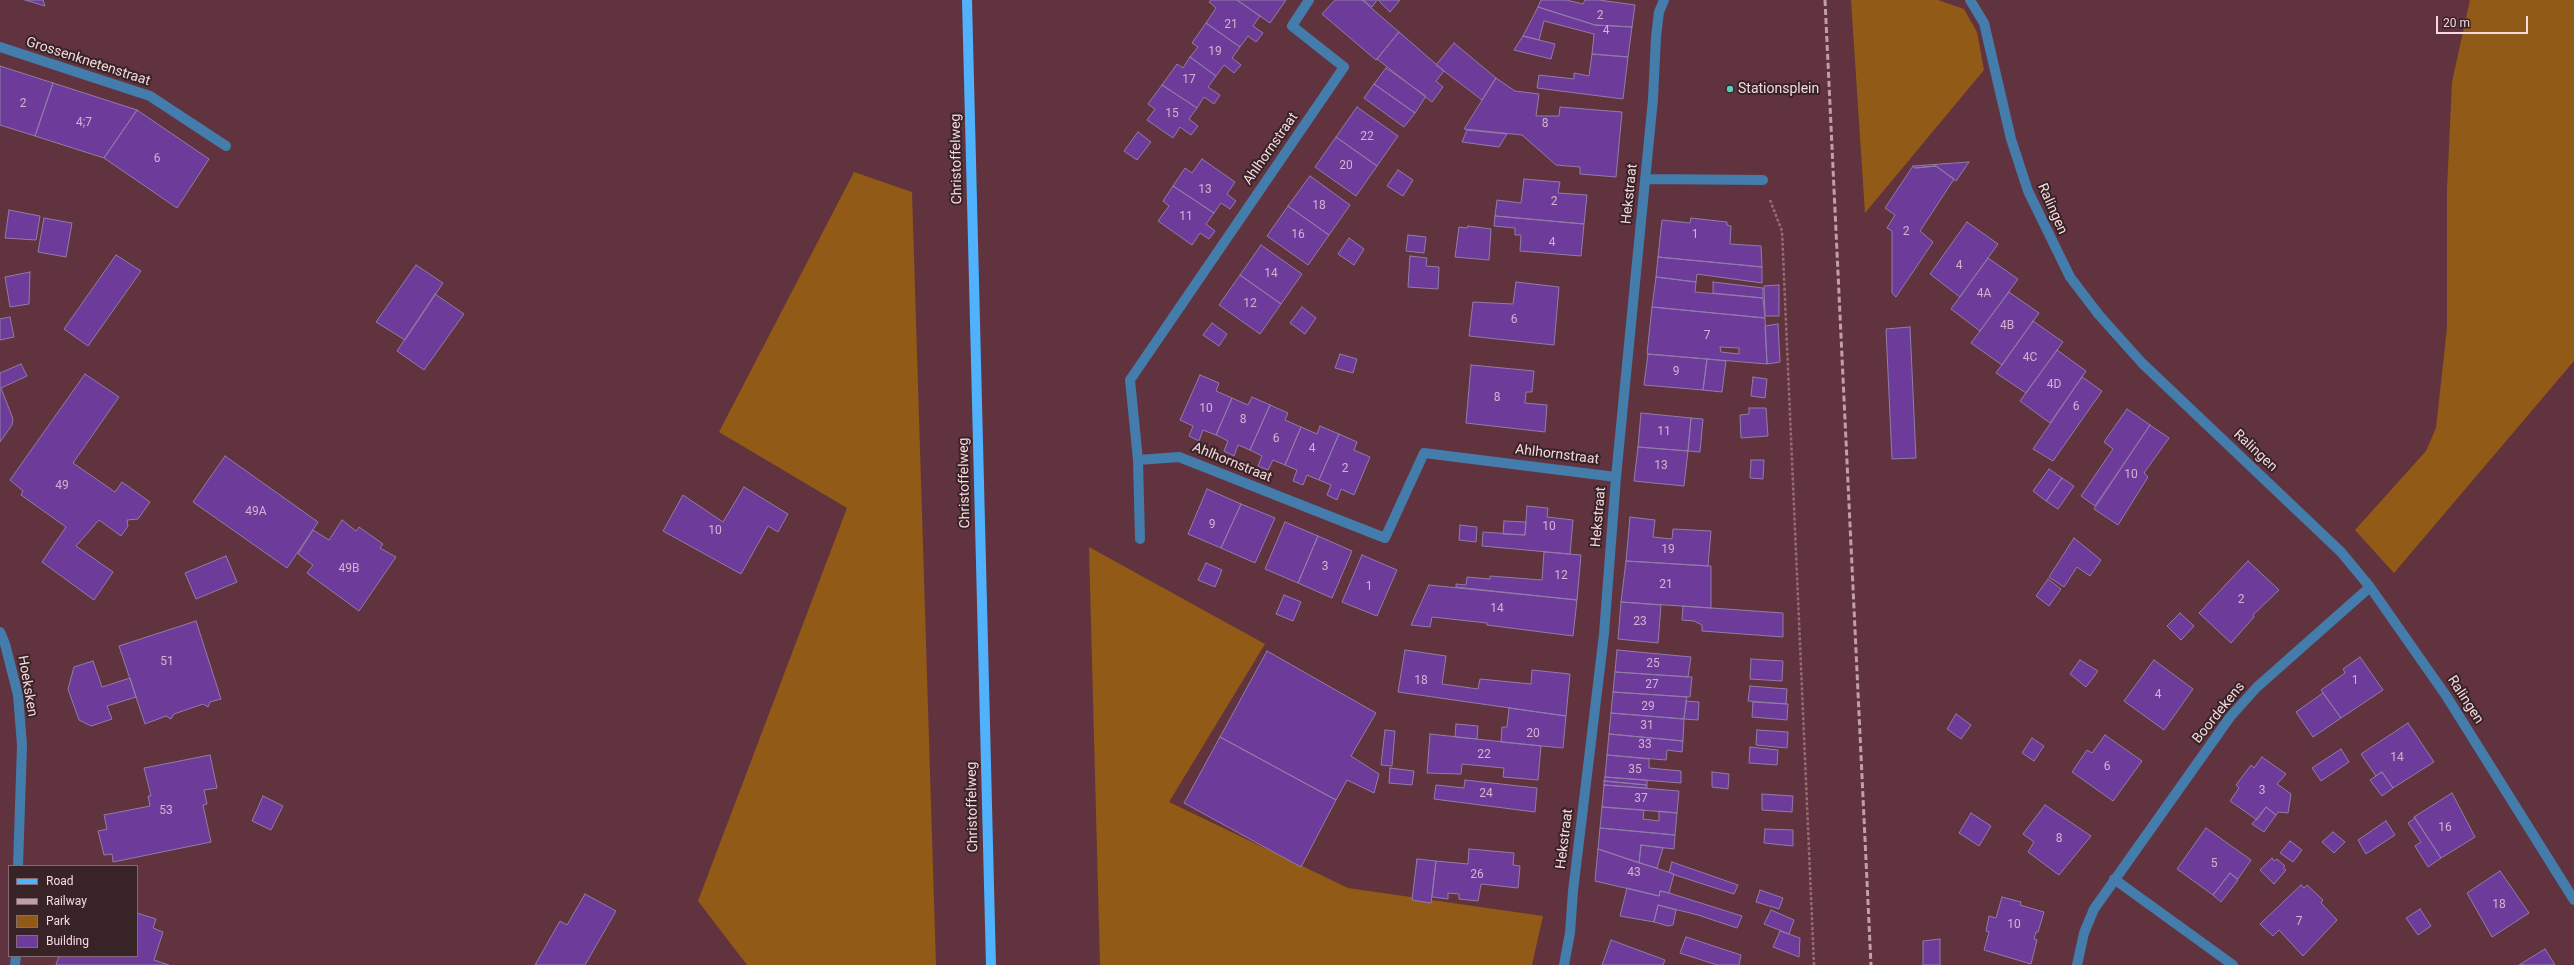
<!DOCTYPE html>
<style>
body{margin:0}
#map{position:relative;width:2574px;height:965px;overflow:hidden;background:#61333e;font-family:Roboto,sans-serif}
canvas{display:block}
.legend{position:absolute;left:8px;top:865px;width:130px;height:92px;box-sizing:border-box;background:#382327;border:1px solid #846c70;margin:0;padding:5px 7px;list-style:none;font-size:12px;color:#f6d9de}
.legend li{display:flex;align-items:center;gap:8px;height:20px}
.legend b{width:20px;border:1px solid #846c70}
.scale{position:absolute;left:2436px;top:16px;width:92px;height:18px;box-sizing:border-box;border:2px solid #f6d9de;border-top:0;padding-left:5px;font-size:12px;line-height:14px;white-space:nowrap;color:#f6d9de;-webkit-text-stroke:3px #382327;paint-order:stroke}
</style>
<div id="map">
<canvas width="2574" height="965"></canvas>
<ul class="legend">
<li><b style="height:5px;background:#50b1fc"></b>Road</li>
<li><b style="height:5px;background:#c29fa6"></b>Railway</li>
<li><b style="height:11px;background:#915a16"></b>Park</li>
<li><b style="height:11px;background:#6d3c9a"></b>Building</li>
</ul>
<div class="scale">20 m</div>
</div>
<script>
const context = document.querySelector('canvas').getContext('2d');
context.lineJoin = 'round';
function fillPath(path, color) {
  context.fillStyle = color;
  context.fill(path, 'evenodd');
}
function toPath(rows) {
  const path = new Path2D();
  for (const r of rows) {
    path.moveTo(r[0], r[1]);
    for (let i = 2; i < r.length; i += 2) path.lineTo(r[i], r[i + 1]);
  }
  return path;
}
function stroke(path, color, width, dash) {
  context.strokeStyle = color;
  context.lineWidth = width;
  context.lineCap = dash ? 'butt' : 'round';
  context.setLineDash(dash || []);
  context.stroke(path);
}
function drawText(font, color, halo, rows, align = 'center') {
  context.font = font + ' Roboto,sans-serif';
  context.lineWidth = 4;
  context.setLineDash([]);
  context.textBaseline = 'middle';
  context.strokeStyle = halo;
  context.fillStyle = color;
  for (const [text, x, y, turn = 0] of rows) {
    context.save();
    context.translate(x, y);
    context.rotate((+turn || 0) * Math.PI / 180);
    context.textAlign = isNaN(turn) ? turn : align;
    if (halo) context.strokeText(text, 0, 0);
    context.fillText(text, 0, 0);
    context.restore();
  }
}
const green = toPath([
 [1851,0,1938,0,1964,9,1977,32,1984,70,1865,213],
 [2470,0,2574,0,2574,361,2394,573,2355,530,2426,451,2436,428,2447,328,2447,189,2452,82],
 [854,172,912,192,936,965,747,965,698,901,847,508,719,432],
 [1089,547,1265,644,1169,802,1348,888,1543,916,1532,965,1100,965]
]);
const building = toPath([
 [25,0,43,0,45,6,25,0],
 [1211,0,1237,0,1260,16,1253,26,1263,33,1256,42,1248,36,1240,47,1206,23,1216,8,1209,2,1211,0],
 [1237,0,1286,0,1270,23,1237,0],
 [1335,0,1362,0,1399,32,1376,60,1322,14,1335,0],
 [1363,0,1377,0,1372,7,1363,0],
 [1378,0,1400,0,1390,12,1378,0],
 [1541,0,1566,0,1583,4,1585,0,1599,0,1635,5,1632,27,1595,25,1538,7,1541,0],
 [1538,7,1595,25,1632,27,1628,57,1592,54,1594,34,1544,21,1539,40,1523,36,1538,7],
 [1206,23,1240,47,1232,58,1241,65,1234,73,1224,65,1216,76,1190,57,1198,47,1192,43,1206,23],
 [1399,32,1444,71,1436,81,1443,87,1432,102,1377,59,1399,32],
 [1523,36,1555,44,1551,59,1514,50,1523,36],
 [1454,43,1496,78,1482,100,1436,65,1454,43],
 [1592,54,1628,57,1623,99,1537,88,1539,75,1574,79,1574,73,1589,76,1592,54],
 [1190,57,1216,76,1208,87,1220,95,1214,104,1204,97,1197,108,1162,85,1177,64,1183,68,1190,57],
 [0,66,53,83,35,136,0,125,0,66],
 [1386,68,1426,96,1415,113,1374,84,1386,68],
 [1496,78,1515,91,1539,94,1536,116,1559,116,1560,107,1622,112,1616,177,1580,174,1580,167,1556,165,1522,135,1464,129,1496,78],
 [53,83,137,110,104,158,35,136,53,83],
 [1374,84,1415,113,1404,127,1364,98,1374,84],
 [1162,85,1197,108,1189,119,1198,126,1191,135,1180,127,1173,138,1147,120,1155,109,1148,104,1162,85],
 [1357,107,1398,136,1377,166,1336,137,1357,107],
 [137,110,209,159,177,208,104,158,137,110],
 [1467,130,1507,134,1499,147,1462,142,1467,130],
 [1138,132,1151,142,1137,160,1124,151,1138,132],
 [1336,137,1377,166,1356,196,1315,167,1336,137],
 [1202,159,1235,182,1227,194,1236,201,1230,209,1221,203,1214,213,1173,186,1185,168,1192,173,1202,159],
 [1969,162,1956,181,1936,166,1915,168,1913,166,1969,162],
 [1913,166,1915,168,1936,166,1954,179,1920,231,1933,242,1896,297,1892,293,1892,231,1887,228,1895,215,1885,208,1913,166],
 [1398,170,1413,180,1403,196,1387,186,1398,170],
 [1310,176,1350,205,1329,235,1288,206,1310,176],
 [1524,179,1560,182,1558,193,1587,195,1584,224,1495,216,1497,200,1521,203,1524,179],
 [1173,186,1214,213,1206,224,1215,231,1209,239,1200,233,1192,245,1158,221,1169,206,1163,201,1173,186],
 [1288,206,1329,235,1308,265,1267,236,1288,206],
 [9,210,40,216,36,240,5,238,9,210],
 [1495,216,1584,224,1581,256,1520,251,1521,235,1515,235,1515,228,1494,226,1495,216],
 [44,218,72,223,66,257,38,252,44,218],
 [1691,218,1727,222,1727,225,1731,226,1730,244,1761,246,1762,267,1658,257,1662,220,1690,223,1691,218],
 [1967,222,1998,244,1960,297,1930,274,1967,222],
 [1468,226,1491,229,1489,260,1455,257,1459,227,1467,228,1468,226],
 [1408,235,1426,237,1424,253,1406,251,1408,235],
 [1349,238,1364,249,1354,265,1338,254,1349,238],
 [1261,245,1302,274,1281,304,1240,275,1261,245],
 [116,255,141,271,88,346,64,329,116,255],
 [1410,256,1427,258,1426,266,1439,267,1438,289,1408,287,1410,256],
 [1658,257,1762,267,1762,283,1697,274,1696,282,1656,277,1658,257],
 [1988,258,2018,279,1980,331,1951,309,1988,258],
 [416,265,443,283,405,340,376,322,416,265],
 [30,272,29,304,10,307,5,277,30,272],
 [1240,275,1281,304,1260,334,1219,305,1240,275],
 [1656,277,1696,282,1695,292,1763,298,1765,318,1652,307,1656,277],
 [1516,282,1559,287,1554,345,1469,336,1473,302,1513,304,1516,282],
 [1713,282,1763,288,1763,298,1713,293,1713,282],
 [1779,285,1779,316,1765,316,1764,286,1779,285],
 [2009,292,2039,313,2002,365,1971,343,2009,292],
 [435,294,464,314,424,370,397,351,435,294],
 [1302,307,1316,318,1305,334,1290,323,1302,307],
 [1652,307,1765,318,1767,364,1647,354,1652,307],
 [1720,347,1739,348,1739,354,1721,352,1720,347],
 [10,317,14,337,0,340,0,319,10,317],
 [2033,321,2063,342,2026,393,1996,373,2033,321],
 [1212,323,1227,334,1219,346,1203,335,1212,323],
 [1778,324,1780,362,1767,364,1765,326,1778,324],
 [1910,327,1916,458,1892,459,1886,329,1910,327],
 [2057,350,2086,371,2050,423,2020,401,2057,350],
 [1340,354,1357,359,1353,373,1335,368,1340,354],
 [1648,354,1707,359,1703,390,1644,385,1648,354],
 [1707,359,1726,361,1722,392,1703,390,1707,359],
 [21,364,27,376,1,388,13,419,12,425,0,442,0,373,21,364],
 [1471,365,1534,371,1532,392,1526,392,1525,403,1547,405,1545,432,1466,423,1471,365],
 [85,374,119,397,73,463,115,492,122,482,150,502,138,519,127,520,128,526,121,536,99,520,76,546,113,572,94,600,42,562,66,527,21,495,23,491,10,480,85,374],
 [1200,375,1219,383,1216,391,1232,398,1216,435,1203,430,1199,441,1189,436,1193,426,1180,420,1200,375],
 [1753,377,1767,379,1765,398,1751,396,1753,377],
 [2082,377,2102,391,2053,461,2033,449,2082,377],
 [1252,397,1270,405,1250,450,1238,445,1234,456,1224,451,1228,441,1216,435,1232,398,1248,405,1252,397],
 [1270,405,1288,413,1285,420,1301,427,1285,465,1273,460,1268,470,1258,466,1262,456,1250,450,1270,405],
 [1749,408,1766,408,1768,436,1741,438,1740,415,1749,414,1749,408],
 [2127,409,2150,425,2095,506,2081,496,2113,449,2104,442,2127,409],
 [1641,413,1691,418,1688,451,1638,447,1641,413],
 [1691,418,1703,419,1700,452,1688,451,1691,418],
 [2150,425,2169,438,2144,473,2148,477,2118,525,2094,509,2150,425],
 [1320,426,1339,434,1319,480,1307,475,1303,485,1293,481,1297,470,1285,465,1301,427,1317,434,1320,426],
 [1339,434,1357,442,1354,450,1370,457,1354,495,1341,489,1337,500,1327,495,1331,485,1319,480,1339,434],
 [1638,447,1688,451,1684,486,1634,481,1638,447],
 [225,456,318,522,287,568,193,502,225,456],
 [1751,460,1764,460,1763,479,1750,478,1751,460],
 [2049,469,2062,478,2046,501,2033,491,2049,469],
 [2062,478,2074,486,2058,509,2046,501,2062,478],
 [744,487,788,514,778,532,768,526,741,574,663,531,683,495,723,522,744,487],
 [1207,489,1241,504,1221,548,1188,534,1207,489],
 [1241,504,1275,518,1255,563,1221,548,1241,504],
 [1527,506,1548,508,1547,517,1573,520,1570,554,1482,546,1483,532,1525,535,1527,506],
 [1630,517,1655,520,1653,537,1672,539,1673,529,1711,531,1708,566,1626,561,1630,517],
 [342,520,356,531,359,527,383,544,380,548,396,557,359,611,307,573,313,565,298,554,313,530,329,540,342,520],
 [1504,521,1526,522,1525,535,1503,534,1504,521],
 [1285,522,1318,536,1298,583,1265,569,1285,522],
 [1460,525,1477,527,1476,542,1459,540,1460,525],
 [1318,536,1352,551,1332,598,1298,583,1318,536],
 [2074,538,2101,560,2090,576,2077,567,2064,587,2049,577,2074,538],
 [1544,552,1581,555,1577,600,1456,587,1456,584,1466,585,1467,577,1490,579,1490,576,1542,580,1544,552],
 [1362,555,1397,570,1377,616,1342,602,1362,555],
 [226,556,237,582,196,599,185,573,226,556],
 [1626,561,1711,566,1711,608,1621,602,1626,561],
 [2248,561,2279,590,2253,615,2254,617,2231,643,2199,613,2248,561],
 [1206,563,1222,570,1215,587,1198,580,1206,563],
 [2048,579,2061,589,2049,606,2036,596,2048,579],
 [1429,585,1577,600,1573,636,1487,625,1487,623,1432,617,1430,627,1411,625,1429,585],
 [1284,595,1301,602,1293,621,1276,614,1284,595],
 [1621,602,1661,605,1658,643,1618,639,1621,602],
 [1683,606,1783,613,1783,637,1702,631,1702,625,1694,621,1682,620,1683,606],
 [2180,613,2194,626,2181,640,2167,626,2180,613],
 [196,621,221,699,210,702,208,707,203,704,174,714,171,719,166,716,145,724,119,646,196,621],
 [1405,650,1446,656,1442,684,1478,689,1480,679,1531,684,1532,670,1570,674,1566,716,1398,692,1405,650],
 [1617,650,1691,657,1688,677,1615,672,1617,650],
 [1267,651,1376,713,1351,756,1379,774,1374,793,1347,780,1336,800,1220,737,1267,651],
 [2360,657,2383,690,2341,718,2321,690,2345,673,2343,669,2360,657],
 [1751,659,1783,661,1782,681,1750,679,1751,659],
 [2080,660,2098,671,2086,687,2070,674,2080,660],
 [2154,660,2193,689,2164,730,2124,701,2154,660],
 [93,661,102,687,130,678,136,697,107,706,112,719,91,726,79,720,68,689,74,667,93,661],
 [1615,672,1692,677,1690,697,1613,692,1615,672],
 [1750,686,1787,689,1786,704,1748,701,1750,686],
 [1613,692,1687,697,1684,719,1611,713,1613,692],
 [2323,693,2341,718,2313,737,2296,712,2323,693],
 [1686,701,1699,702,1698,720,1684,719,1686,701],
 [1753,702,1788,704,1787,720,1752,717,1753,702],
 [1509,708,1566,716,1563,748,1501,742,1502,727,1507,727,1509,708],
 [1611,713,1684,719,1683,741,1609,734,1611,713],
 [1956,714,1971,725,1961,739,1947,729,1956,714],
 [2408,723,2434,762,2393,788,2382,772,2376,776,2361,754,2408,723],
 [1456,724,1478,726,1477,739,1455,737,1456,724],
 [1385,730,1395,731,1392,766,1381,765,1385,730],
 [1757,730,1788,732,1787,748,1756,745,1757,730],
 [1430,734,1541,746,1538,780,1503,777,1504,768,1462,764,1461,774,1427,773,1430,734],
 [1609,734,1683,741,1682,752,1667,750,1666,760,1607,755,1609,734],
 [2105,735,2142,761,2113,801,2072,772,2087,750,2092,753,2105,735],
 [1220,737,1336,800,1301,867,1184,803,1220,737],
 [2032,738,2044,746,2034,761,2022,753,2032,738],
 [1750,747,1778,750,1777,765,1749,763,1750,747],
 [2341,749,2349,762,2321,781,2312,768,2341,749],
 [210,755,217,788,204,790,207,804,203,805,211,842,113,862,112,854,104,855,98,831,107,829,104,815,150,806,148,796,151,796,144,768,210,755],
 [1607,755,1649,759,1649,768,1681,771,1681,783,1605,777,1607,755],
 [2262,757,2286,774,2277,784,2291,794,2288,813,2278,812,2276,815,2266,807,2257,820,2230,801,2239,788,2236,785,2251,765,2254,768,2262,757],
 [1390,768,1414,771,1412,785,1389,783,1390,768],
 [1712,772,1729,774,1728,789,1712,787,1712,772],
 [2382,772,2393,788,2382,796,2370,780,2382,772],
 [1605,777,1647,780,1647,785,1604,781,1605,777],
 [1465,780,1537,788,1535,812,1434,799,1436,785,1464,788,1465,780],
 [1604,781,1647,785,1647,788,1604,785,1604,781],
 [1604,785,1679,791,1677,813,1602,807,1604,785],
 [2452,793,2475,837,2441,858,2414,817,2452,793],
 [1762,794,1793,796,1792,812,1762,810,1762,794],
 [263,796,283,806,271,830,252,821,263,796],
 [2045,805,2091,836,2059,875,2028,852,2034,842,2023,834,2045,805],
 [1602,807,1644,810,1643,819,1659,821,1659,811,1677,813,1675,835,1600,828,1602,807],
 [2266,807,2276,815,2264,832,2252,824,2266,807],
 [1971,813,1991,826,1979,846,1959,833,1971,813],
 [2415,818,2441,858,2428,867,2415,846,2421,842,2408,823,2415,818],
 [2386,821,2395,835,2366,854,2358,840,2386,821],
 [1600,828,1675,835,1674,849,1641,845,1639,863,1598,849,1600,828],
 [2206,828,2251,860,2238,879,2230,873,2213,895,2177,869,2206,828],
 [1765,829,1793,830,1793,846,1764,843,1765,829],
 [2333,832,2345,842,2334,853,2322,842,2333,832],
 [2290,841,2302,850,2293,862,2280,853,2290,841],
 [1641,845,1663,848,1657,868,1639,863,1641,845],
 [1469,849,1514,853,1513,865,1520,866,1518,888,1481,884,1478,901,1459,899,1459,894,1448,893,1448,899,1432,897,1436,861,1468,864,1469,849],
 [1598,849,1674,874,1669,893,1660,891,1659,896,1595,881,1598,849],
 [2272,858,2274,861,2277,859,2285,866,2283,868,2286,870,2274,884,2260,870,2272,858],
 [1417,859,1436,861,1431,903,1412,900,1417,859],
 [1672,862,1738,885,1734,894,1675,875,1669,872,1672,862],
 [2500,871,2529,913,2492,937,2467,893,2500,871],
 [2230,873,2238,880,2221,902,2213,895,2230,873],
 [2301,885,2304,888,2307,885,2323,900,2321,903,2337,920,2303,956,2279,930,2273,936,2260,924,2301,885],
 [1627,888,1659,896,1660,891,1669,893,1742,916,1737,928,1698,915,1658,905,1654,922,1620,916,1627,888],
 [1760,890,1783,898,1779,909,1756,902,1760,890],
 [585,894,616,911,585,965,535,965,560,921,567,925,585,894],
 [2002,897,2021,902,2020,905,2044,912,2038,932,2036,932,2034,939,2037,940,2031,964,1984,950,1989,932,1986,931,1989,916,1996,918,2002,897],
 [1658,905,1676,910,1673,925,1668,926,1654,922,1658,905],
 [2420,909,2431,926,2418,935,2406,918,2420,909],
 [1771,910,1794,920,1789,934,1764,924,1771,910],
 [137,913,156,919,153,928,163,932,154,960,169,965,56,965,59,956,137,956,137,913],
 [1780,931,1800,938,1799,957,1773,947,1780,931],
 [1686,937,1741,955,1739,965,1717,965,1680,953,1686,937],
 [1940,939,1940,965,1923,965,1923,941,1940,939],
 [1611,940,1665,960,1663,965,1602,965,1611,940],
 [2545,949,2555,965,2519,965,2545,949]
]);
const path = toPath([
 [1770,200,1782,231,1814,965]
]);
const minor = toPath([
 [1309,0,1292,26,1344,67,1130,380,1138,460,1179,457,1385,538,1424,453,1616,477],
 [1970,0,1984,23,2011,139,2028,191,2070,277,2099,315,2142,363,2341,552,2370,587,2447,697,2574,900],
 [0,47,150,96,226,146],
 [1646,179,1763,180],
 [1138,460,1140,539],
 [0,632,5,644,18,695,22,745,18,866],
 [2114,879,2233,965],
 [15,965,16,956],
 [1564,965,1570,933,1573,891,1604,634,1616,477,1653,99,1656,37,1659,12,1664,0],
 [2077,965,2084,933,2094,909,2230,717,2257,687,2370,587]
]);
const major = toPath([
 [967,0,991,965]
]);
const rail = toPath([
 [1825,0,1871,965]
]);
const markers = [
 [1730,89,4,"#57cec1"]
];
const numberNames = [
 ["2",1600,16],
 ["21",1231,25],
 ["4",1606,31],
 ["19",1215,52],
 ["17",1189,80],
 ["2",23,104],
 ["15",1172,114],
 ["4;7",84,123],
 ["8",1545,124],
 ["22",1367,137],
 ["6",157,159],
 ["20",1346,166],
 ["13",1205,190],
 ["2",1554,202],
 ["18",1319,206],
 ["11",1186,217],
 ["2",1906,232],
 ["16",1298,235],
 ["1",1695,235],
 ["4",1552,243],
 ["4",1959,266],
 ["14",1271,274],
 ["4A",1984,294],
 ["12",1250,304],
 ["6",1514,320],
 ["4B",2007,326],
 ["7",1707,336],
 ["4C",2030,358],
 ["9",1676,372],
 ["4D",2054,385],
 ["8",1497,398],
 ["6",2076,407],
 ["10",1206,409],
 ["8",1243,420],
 ["11",1664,432],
 ["6",1276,439],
 ["4",1312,449],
 ["13",1661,466],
 ["2",1345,469],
 ["10",2131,475],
 ["49",62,486],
 ["49A",256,512],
 ["9",1212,525],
 ["10",1549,527],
 ["10",715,531],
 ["19",1668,550],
 ["3",1325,567],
 ["49B",349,569],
 ["12",1561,576],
 ["21",1666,585],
 ["1",1369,587],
 ["2",2241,600],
 ["14",1497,609],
 ["23",1640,622],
 ["51",167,662],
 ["25",1653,664],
 ["18",1421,681],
 ["1",2355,681],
 ["27",1652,685],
 ["4",2158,695],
 ["29",1648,707],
 ["31",1647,726],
 ["20",1533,734],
 ["33",1645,745],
 ["22",1484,755],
 ["14",2397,758],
 ["6",2107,767],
 ["35",1635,770],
 ["3",2262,791],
 ["24",1486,794],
 ["37",1641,799],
 ["53",166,811],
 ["16",2445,828],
 ["8",2059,839],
 ["5",2214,864],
 ["43",1634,873],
 ["26",1477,875],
 ["18",2499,905],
 ["7",2299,922],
 ["10",2014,925]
];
const streetNames = [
 ["Grossenknetenstraat",88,62,18],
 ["Ahlhornstraat",1271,149,-55],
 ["Christoffelweg",957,159,-91],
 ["Hekstraat",1630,194,-84],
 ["Ralingen",2052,209,66],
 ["Ralingen",2255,451,43],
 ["Ahlhornstraat",1557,455,7],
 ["Ahlhornstraat",1232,463,22],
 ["Christoffelweg",965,483,-91],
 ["Hekstraat",1599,517,-85],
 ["Hoeksken",27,686,80],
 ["Ralingen",2465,700,57],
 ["Boordekens",2219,713,-51],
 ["Christoffelweg",973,807,-91],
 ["Hekstraat",1565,839,-83]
];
const poiNames = [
 ["Stationsplein",1738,89]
];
fillPath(green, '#915a16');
fillPath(building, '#6d3c9a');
stroke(building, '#907da7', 1);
stroke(path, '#956d76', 2.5, [3, 2]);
stroke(minor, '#447cab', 10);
stroke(major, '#50b1fc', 10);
stroke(rail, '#c29fa6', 3, [6, 3]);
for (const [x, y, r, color] of markers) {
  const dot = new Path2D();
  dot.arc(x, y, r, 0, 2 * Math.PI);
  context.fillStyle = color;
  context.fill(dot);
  stroke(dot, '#382327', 1.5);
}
drawText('12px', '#d4b2cd', null, numberNames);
drawText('14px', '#f6d9de', '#382327', streetNames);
drawText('14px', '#f6d9de', '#382327', poiNames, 'left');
</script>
